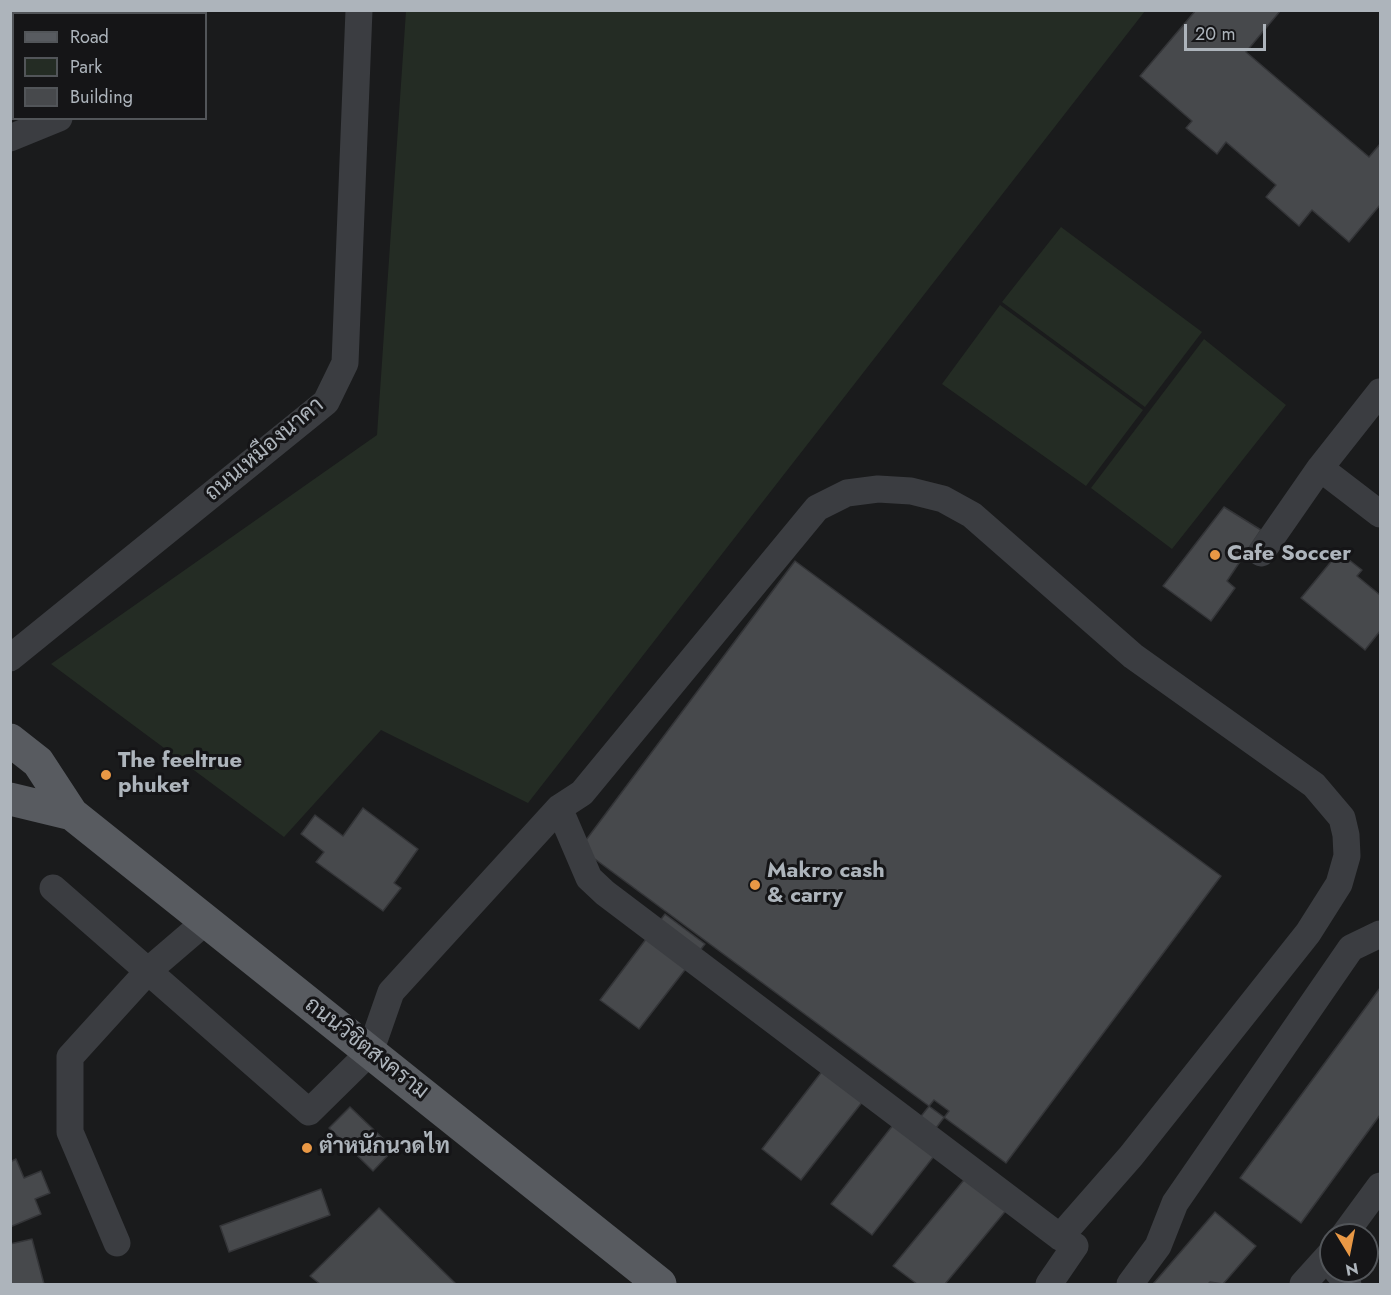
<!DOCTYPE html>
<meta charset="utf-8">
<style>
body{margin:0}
#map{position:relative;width:1391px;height:1295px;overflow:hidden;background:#1a1b1c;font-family:Jost,sans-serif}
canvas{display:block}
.frame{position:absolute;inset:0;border:12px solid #adb4bb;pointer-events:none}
.legend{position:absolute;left:12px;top:12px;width:195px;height:108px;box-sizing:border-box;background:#151517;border:2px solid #525559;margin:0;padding:8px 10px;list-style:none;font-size:18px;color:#adb4bb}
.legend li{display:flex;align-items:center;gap:12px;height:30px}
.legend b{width:30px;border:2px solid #525559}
.north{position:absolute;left:1319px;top:1223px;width:60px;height:60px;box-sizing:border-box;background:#151517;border:2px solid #525559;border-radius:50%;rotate:170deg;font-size:16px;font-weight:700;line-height:24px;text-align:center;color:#adb4bb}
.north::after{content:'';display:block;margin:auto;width:21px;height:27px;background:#e99845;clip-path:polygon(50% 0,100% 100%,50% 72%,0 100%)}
.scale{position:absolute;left:1184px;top:24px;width:82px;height:27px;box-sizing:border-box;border:3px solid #adb4bb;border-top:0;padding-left:8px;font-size:18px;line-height:21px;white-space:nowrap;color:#adb4bb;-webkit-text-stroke:4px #151517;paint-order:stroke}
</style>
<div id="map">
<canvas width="1391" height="1295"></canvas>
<div class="frame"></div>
<ul class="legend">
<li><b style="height:8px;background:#585b60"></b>Road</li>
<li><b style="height:16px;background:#242c24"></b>Park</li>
<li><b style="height:16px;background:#47494c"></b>Building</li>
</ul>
<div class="north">N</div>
<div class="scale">20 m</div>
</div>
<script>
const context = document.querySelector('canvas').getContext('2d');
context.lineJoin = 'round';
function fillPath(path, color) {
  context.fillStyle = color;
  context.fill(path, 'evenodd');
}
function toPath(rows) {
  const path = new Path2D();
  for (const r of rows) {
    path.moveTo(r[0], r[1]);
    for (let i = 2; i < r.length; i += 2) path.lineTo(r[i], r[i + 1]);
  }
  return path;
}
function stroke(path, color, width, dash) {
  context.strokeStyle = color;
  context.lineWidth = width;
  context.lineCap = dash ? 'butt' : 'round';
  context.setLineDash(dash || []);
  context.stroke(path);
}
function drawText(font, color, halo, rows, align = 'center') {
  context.font = font + ' Jost,Sarabun,sans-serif';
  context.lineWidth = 6;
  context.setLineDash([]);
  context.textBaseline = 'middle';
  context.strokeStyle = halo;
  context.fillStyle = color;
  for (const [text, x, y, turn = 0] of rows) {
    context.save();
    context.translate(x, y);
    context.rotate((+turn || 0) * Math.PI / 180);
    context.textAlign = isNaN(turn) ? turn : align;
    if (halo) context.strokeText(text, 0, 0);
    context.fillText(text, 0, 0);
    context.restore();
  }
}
const green = toPath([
 [406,11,1145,11,528,803,381,730,284,837,51,664,377,435],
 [1061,227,1202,332,1145,407,1002,302],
 [1000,305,1143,410,1086,486,942,384],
 [1204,339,1286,405,1172,549,1091,488]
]);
const building = toPath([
 [1196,10,1281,10,1246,52,1369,157,1380,144,1380,205,1349,242,1312,210,1299,226,1266,197,1276,185,1226,142,1217,154,1186,128,1192,121,1140,76,1196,10],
 [1224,507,1261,530,1227,581,1235,588,1211,621,1163,586,1224,507],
 [1339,552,1362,570,1357,576,1380,595,1380,631,1365,650,1301,598,1339,552],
 [795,561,1221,876,1006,1163,580,848,795,561],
 [363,808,418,849,394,883,401,888,383,911,316,862,324,852,301,834,315,815,343,836,363,808],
 [665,914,705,944,639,1029,600,1000,665,914],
 [1380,988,1380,1115,1301,1223,1240,1178,1380,988],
 [827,1065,867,1096,801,1180,762,1149,827,1065],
 [934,1100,949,1111,926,1141,938,1151,872,1235,831,1204,897,1120,910,1130,934,1100],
 [350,1107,394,1149,373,1171,329,1128,350,1107],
 [16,1159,24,1178,41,1171,50,1193,35,1199,41,1214,10,1227,10,1162,16,1159],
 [968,1175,1008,1208,945,1284,917,1284,893,1266,968,1175],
 [321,1189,330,1215,229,1252,220,1226,321,1189],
 [379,1208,456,1284,320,1284,310,1276,379,1208],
 [1215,1212,1256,1246,1223,1284,1210,1282,1208,1284,1153,1284,1215,1212],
 [32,1239,44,1284,10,1284,10,1244,32,1239]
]);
const minor = toPath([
 [168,14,169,10],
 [10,138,59,118],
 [1320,468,1380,514],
 [1261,553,1320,468,1380,392],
 [10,658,326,402,345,363,359,10],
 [559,808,582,793,817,508,847,493,878,489,911,491,943,499,972,515,1133,656,1314,785,1342,818,1346,835,1347,856,1339,884,1308,933,1131,1156,1060,1237],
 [53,888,309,1112,370,1052,391,992,559,808,589,878,605,893,1060,1237,1075,1246,1049,1284],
 [1344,1235,1380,1186],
 [117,1243,70,1132,70,1057,149,970,205,922],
 [1337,1271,1348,1284],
 [1130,1284,1158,1246,1175,1203,1351,948,1380,934],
 [1303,1284,1331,1253]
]);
const major = toPath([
 [10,740,38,762,72,814,660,1284],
 [10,799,72,814]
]);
const markers = [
 [1215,555,6,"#e99845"],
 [106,775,6,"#e99845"],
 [755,885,6,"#e99845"],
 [307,1148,6,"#e99845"]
];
const streetNames = [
 ["ถนนเหมืองนาคา",265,450,-40],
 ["ถนนวิชิตสงคราม",366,1049,38]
];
const poiNames = [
 ["Cafe Soccer",1227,555],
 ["The feeltrue",118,762],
 ["phuket",118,787],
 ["Makro cash",767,872],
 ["& carry",767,897],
 ["ตำหนักนวดไท",319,1148]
];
fillPath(green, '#242c24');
fillPath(building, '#47494c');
stroke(building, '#343538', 1.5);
stroke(minor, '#3b3d41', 27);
stroke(major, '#585b60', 33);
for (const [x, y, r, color] of markers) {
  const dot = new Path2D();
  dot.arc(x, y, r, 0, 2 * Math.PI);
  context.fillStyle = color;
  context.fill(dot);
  stroke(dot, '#151517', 2);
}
drawText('22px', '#adb4bb', '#151517', streetNames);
drawText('bold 22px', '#adb4bb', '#151517', poiNames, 'left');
</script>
